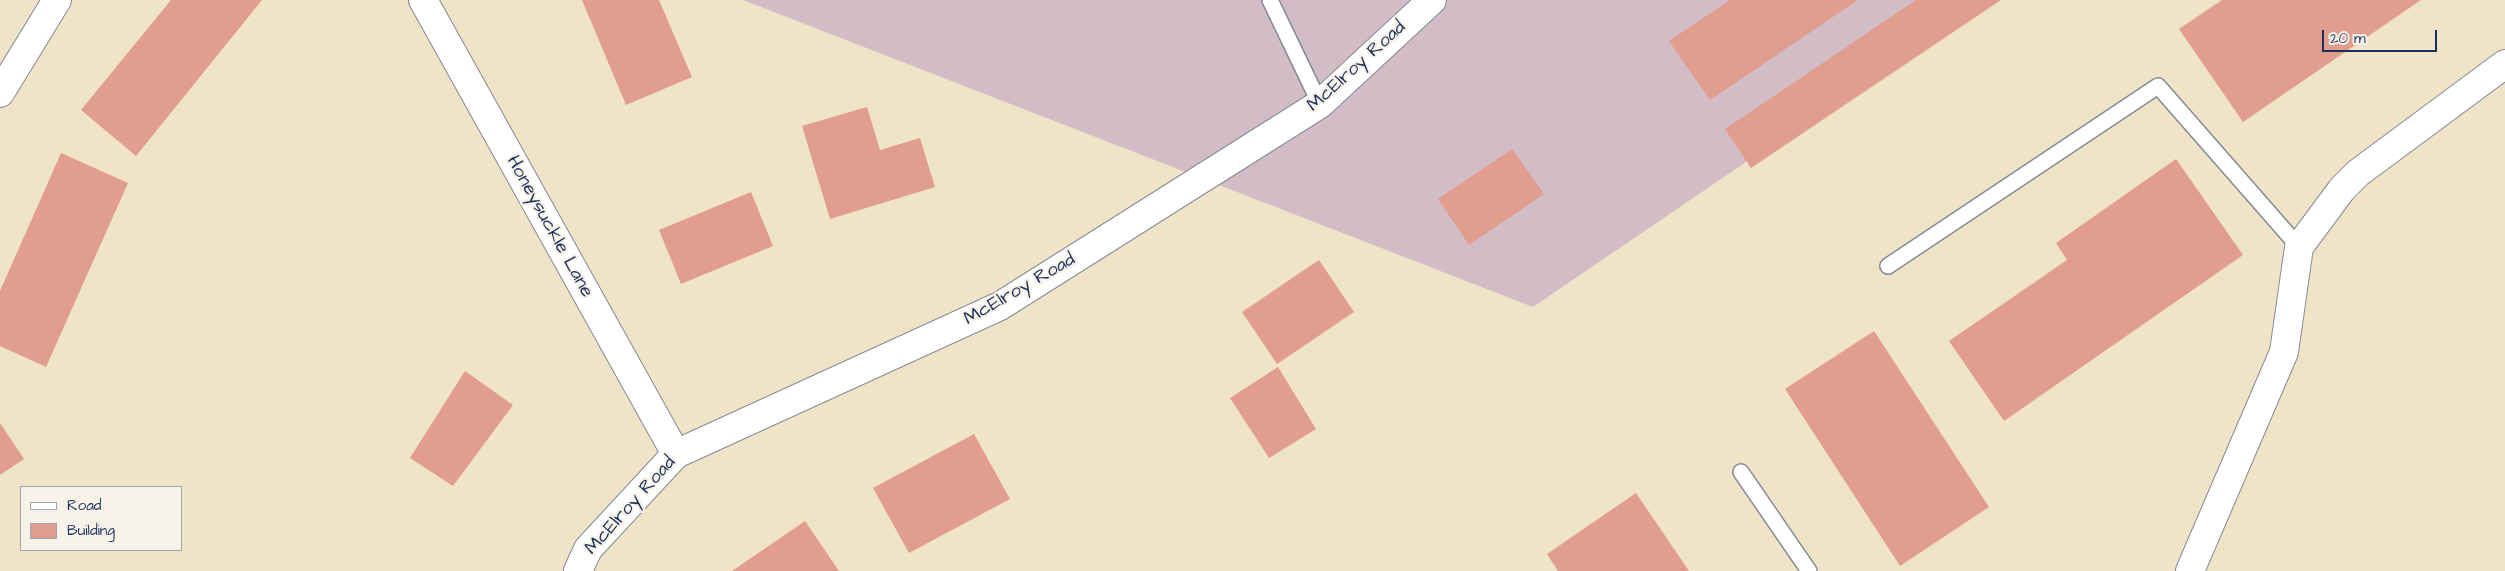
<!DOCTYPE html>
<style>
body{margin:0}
#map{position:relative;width:2505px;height:571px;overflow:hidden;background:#efe4c8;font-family:"Architects Daughter",sans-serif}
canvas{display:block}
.legend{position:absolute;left:20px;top:486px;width:162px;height:65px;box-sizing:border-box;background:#f7f3e8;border:1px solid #9fa5b1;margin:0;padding:6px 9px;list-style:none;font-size:15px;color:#1b2f5e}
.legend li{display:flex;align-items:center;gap:10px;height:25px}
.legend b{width:25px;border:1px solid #9fa5b1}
.scale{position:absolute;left:2322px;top:30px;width:115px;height:22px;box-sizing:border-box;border:2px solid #1b2f5e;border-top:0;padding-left:6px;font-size:15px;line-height:18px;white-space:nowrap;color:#1b2f5e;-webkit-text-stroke:4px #f7f3e8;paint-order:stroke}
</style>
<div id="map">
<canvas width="2505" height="571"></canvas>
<ul class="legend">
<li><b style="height:6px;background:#fff"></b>Road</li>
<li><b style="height:14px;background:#e19d8d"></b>Building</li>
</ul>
<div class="scale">20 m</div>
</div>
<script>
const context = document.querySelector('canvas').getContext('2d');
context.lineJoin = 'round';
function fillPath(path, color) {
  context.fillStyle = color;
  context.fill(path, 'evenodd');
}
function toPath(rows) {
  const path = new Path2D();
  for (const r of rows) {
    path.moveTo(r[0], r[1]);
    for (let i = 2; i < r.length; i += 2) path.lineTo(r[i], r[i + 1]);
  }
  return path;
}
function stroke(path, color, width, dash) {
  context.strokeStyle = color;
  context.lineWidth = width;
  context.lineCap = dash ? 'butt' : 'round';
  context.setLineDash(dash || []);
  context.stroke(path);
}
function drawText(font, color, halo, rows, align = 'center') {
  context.font = font + ' "Architects Daughter",sans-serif';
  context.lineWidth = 4.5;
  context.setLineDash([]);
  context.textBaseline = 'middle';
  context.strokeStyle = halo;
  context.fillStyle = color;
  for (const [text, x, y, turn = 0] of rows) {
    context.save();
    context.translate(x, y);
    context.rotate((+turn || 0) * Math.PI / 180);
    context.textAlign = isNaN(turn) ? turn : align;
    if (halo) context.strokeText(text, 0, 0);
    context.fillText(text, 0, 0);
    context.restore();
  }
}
const industrial = toPath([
 [743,0,1984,0,1533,307]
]);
const building = toPath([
 [171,0,262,0,136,156,81,110],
 [582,0,659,0,692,77,626,105],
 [1730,0,1858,0,1710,100,1669,41],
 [1916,0,2001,0,1751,168,1725,129],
 [2222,0,2421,0,2243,122,2179,29],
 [867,107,880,150,920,138,935,187,830,219,802,126],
 [1512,149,1544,194,1469,245,1438,199],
 [61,153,128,183,46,367,0,346,0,291],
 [2176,159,2243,255,2004,421,1949,341,2067,260,2056,243],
 [751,192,773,246,681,284,659,230],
 [1319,260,1354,312,1277,364,1242,312],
 [1874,331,1989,507,1900,566,1785,389],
 [1278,367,1316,429,1269,458,1230,398],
 [465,371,513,405,453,486,410,458],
 [0,423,24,459,0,475],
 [974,434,1010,499,909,553,873,488],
 [1636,493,1689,571,1558,571,1547,554],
 [805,521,839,571,732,571]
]);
const lane = toPath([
 [1270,0,1320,104],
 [1888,266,2158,86,2299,247],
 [1741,472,1809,571]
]);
const street = toPath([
 [423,0,676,454],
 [0,93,57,0],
 [578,571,588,549,676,454,1000,306,1320,104,1432,0],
 [2190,571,2284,352,2299,247,2342,189,2358,173,2505,64]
]);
const streetNames = [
 ["McElroy Road",1357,67,-42],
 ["Honeysuckle Lane",549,227,61],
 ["McElroy Road",1020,290,-30],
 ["McElroy Road",631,506,-48]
];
fillPath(industrial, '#d2bdc6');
fillPath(building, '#e19d8d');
stroke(lane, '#858a93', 18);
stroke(street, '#858a93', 30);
stroke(lane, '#fff', 15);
stroke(street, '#fff', 28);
drawText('19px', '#1b2f5e', '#f7f3e8', streetNames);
</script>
